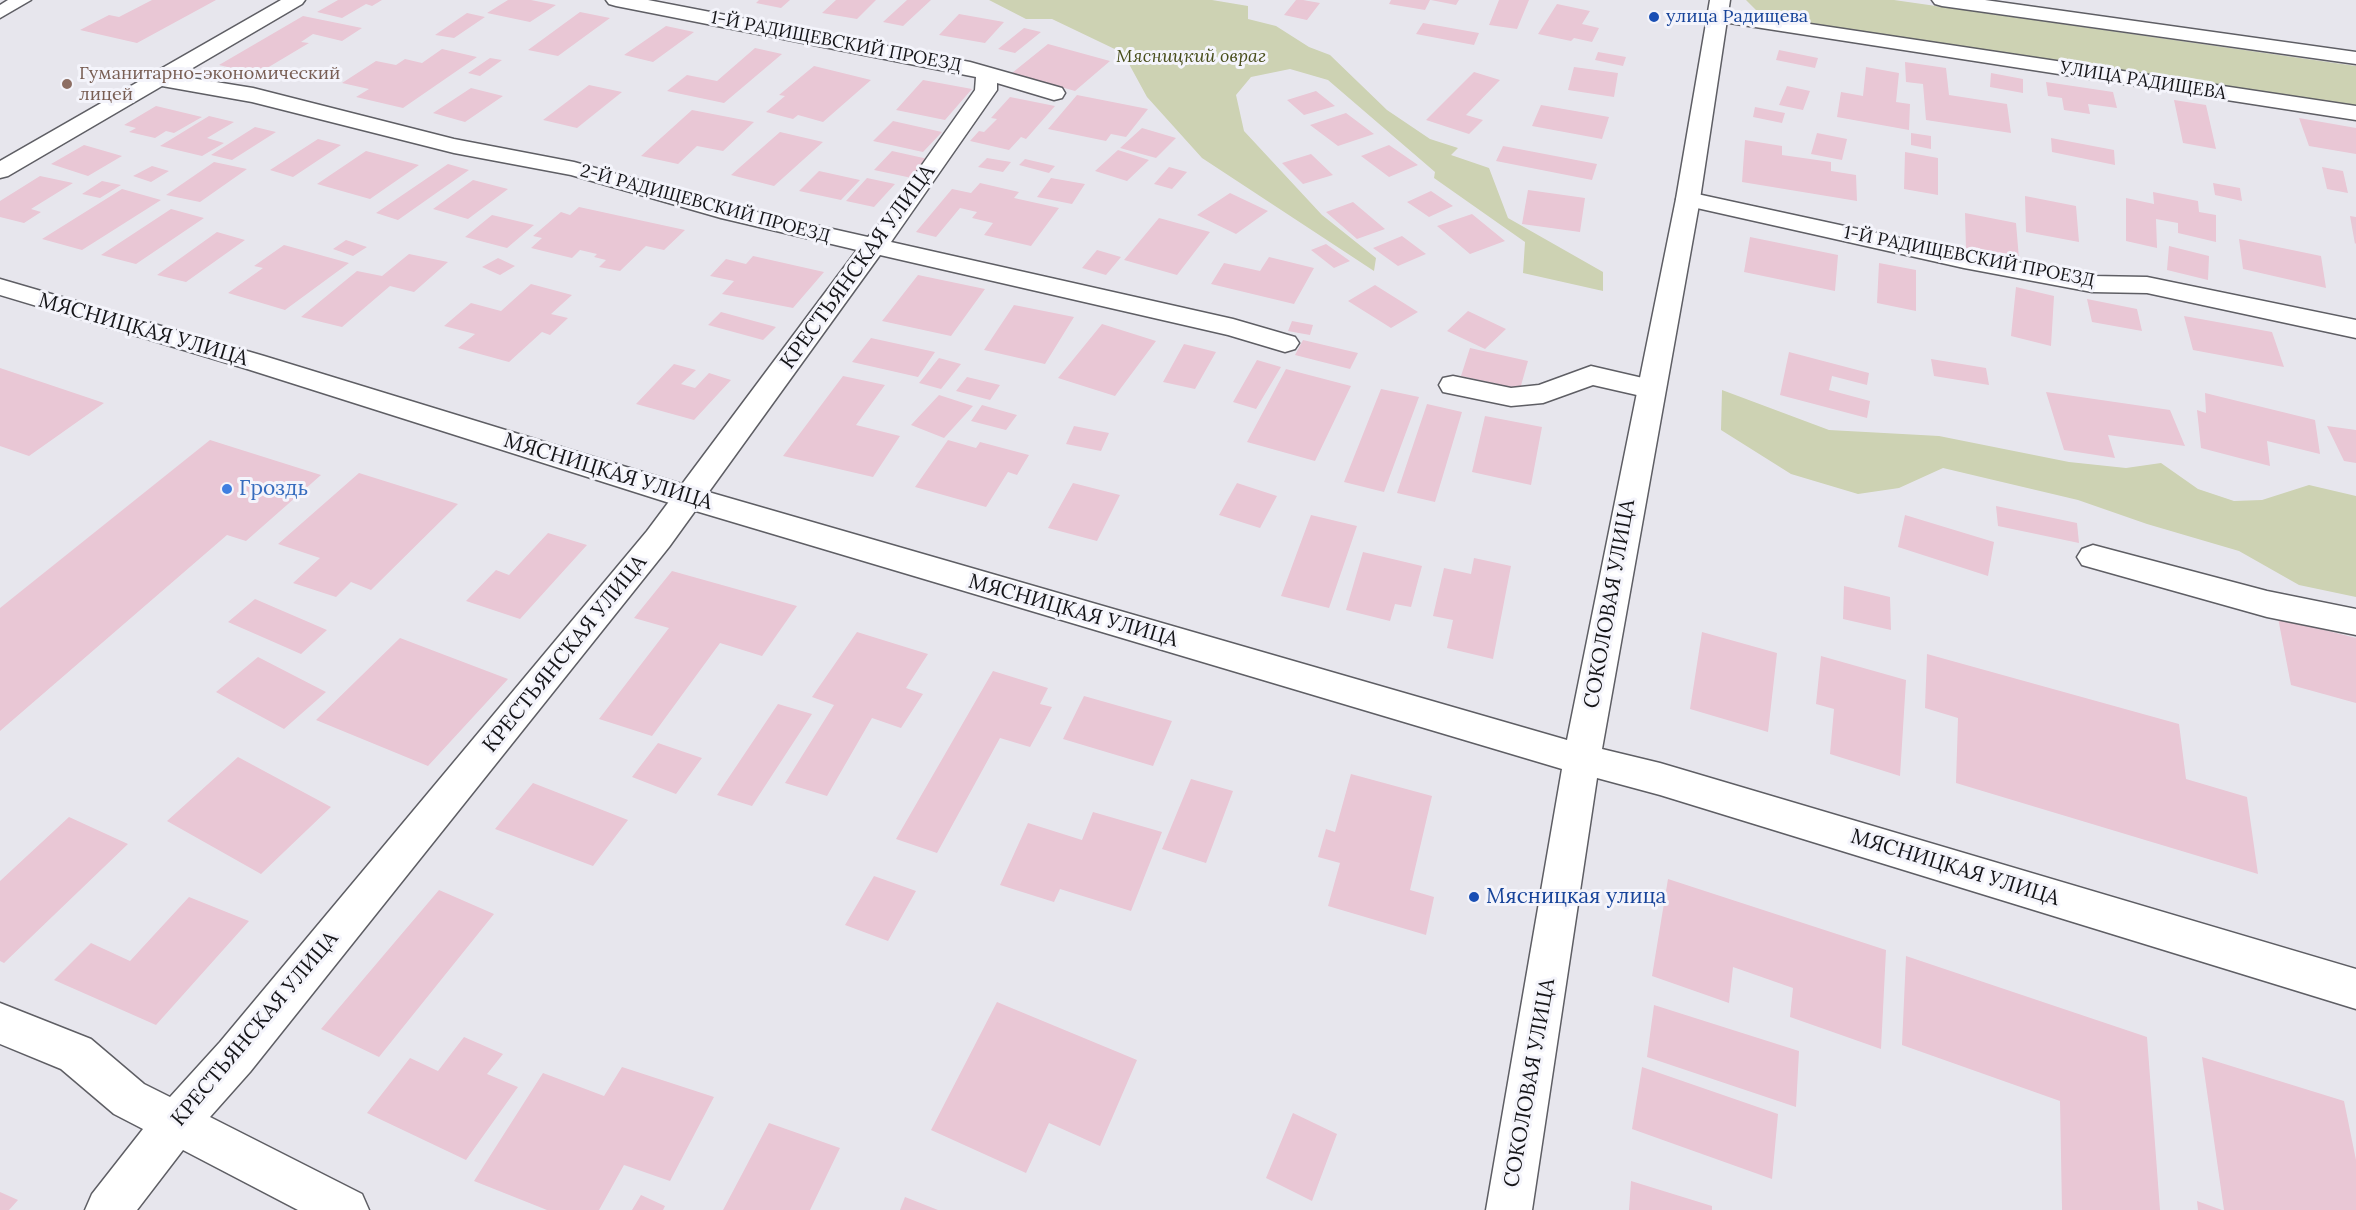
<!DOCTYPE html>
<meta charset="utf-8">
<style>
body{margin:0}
canvas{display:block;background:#e7e6ed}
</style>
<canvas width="2356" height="1210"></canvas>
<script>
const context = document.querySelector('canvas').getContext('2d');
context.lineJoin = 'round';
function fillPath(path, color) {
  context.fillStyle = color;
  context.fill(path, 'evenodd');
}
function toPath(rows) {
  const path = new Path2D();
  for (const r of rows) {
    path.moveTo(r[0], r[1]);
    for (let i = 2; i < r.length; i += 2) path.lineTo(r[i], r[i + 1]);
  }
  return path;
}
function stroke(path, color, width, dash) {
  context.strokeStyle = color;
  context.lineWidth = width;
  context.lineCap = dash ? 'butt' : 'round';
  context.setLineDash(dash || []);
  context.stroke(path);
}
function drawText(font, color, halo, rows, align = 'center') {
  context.font = font + ' Lora,serif';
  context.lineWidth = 6;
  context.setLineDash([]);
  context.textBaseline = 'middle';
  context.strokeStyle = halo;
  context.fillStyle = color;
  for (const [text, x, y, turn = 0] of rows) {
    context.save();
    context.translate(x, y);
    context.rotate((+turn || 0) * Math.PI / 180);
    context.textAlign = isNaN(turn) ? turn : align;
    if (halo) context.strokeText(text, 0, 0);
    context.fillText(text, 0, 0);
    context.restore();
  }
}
const green = toPath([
 [989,0,1212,0,1248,6,1248,19,1276,26,1309,47,1330,55,1387,110,1430,139,1458,148,1451,155,1489,168,1508,218,1603,272,1603,291,1523,273,1525,242,1434,178,1435,172,1328,80,1290,69,1251,77,1236,95,1244,131,1322,215,1376,258,1374,271,1202,158,1147,97,1123,53,1052,19,1026,19],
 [1746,0,1894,0,2356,66,2356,106,1781,19,1759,13],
 [1722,390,1829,430,1939,436,2069,462,2126,468,2161,463,2198,489,2234,501,2262,500,2309,485,2356,496,2356,597,2299,585,2239,551,2147,524,2078,500,1943,468,1899,488,1858,494,1791,474,1721,430]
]);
const building = toPath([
 [152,0,216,0,137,43,80,30,109,15,119,17],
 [338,0,382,0,372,6,366,4,342,18,317,12],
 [508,0,531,0,556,5,530,22,487,13],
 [759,0,790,0,781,8,756,3],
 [836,0,876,0,857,19,822,13],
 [907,0,931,0,903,26,883,22],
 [1296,0,1303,0,1320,3,1307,20,1284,15],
 [1391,0,1430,0,1425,10,1389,4],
 [1431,0,1459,0,1456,5],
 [1499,0,1529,0,1517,29,1489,25],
 [1557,4,1590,11,1582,24,1599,28,1592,42,1574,38,1571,41,1538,34],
 [580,12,610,18,558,56,528,50],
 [467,13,485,17,454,38,435,35],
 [959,14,1004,22,985,43,939,35],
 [303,16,362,28,342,41,313,34,301,42,309,43,257,74,219,65],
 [1423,23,1479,33,1474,45,1416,34],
 [666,26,694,32,653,62,624,55],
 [1024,28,1041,32,1015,53,998,49],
 [1048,44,1110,61,1075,91,1012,73],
 [755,48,782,54,724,103,667,91,687,75,717,81],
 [442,49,477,57,403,108,356,97,369,89,342,83,376,61,396,65,405,59,422,63],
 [1779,50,1818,58,1815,68,1776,60],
 [1598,52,1626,57,1623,66,1595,60],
 [490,58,502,60,480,76,468,73],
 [1905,62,1946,68,1949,95,2007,104,2011,133,1926,120,1923,84,1906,82],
 [814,66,871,80,823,122,798,115,793,119,766,112,785,96,779,95],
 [1574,67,1618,73,1614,97,1568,90],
 [1866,67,1899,73,1896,102,1910,104,1909,130,1837,117,1841,92,1863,96],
 [1474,72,1500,80,1466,115,1483,120,1469,134,1426,120],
 [1991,73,2023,79,2023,93,1990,87],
 [923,80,972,89,945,120,896,110],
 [2046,82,2113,92,2117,108,2088,104,2090,114,2064,110,2062,98,2048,96],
 [589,85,622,92,577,128,543,120],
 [1787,86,1810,91,1803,110,1779,105],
 [471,88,503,96,465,122,433,113],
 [1316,91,1335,106,1304,115,1287,100],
 [1077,95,1148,109,1126,137,1111,134,1106,141,1048,129],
 [1010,97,1055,106,1026,139,1021,137,1009,150,970,141,979,131,984,132,997,119,991,118],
 [2174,100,2206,105,2216,149,2183,143],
 [1541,105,1609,117,1602,139,1532,126],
 [156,106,202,117,174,133,166,131,155,138,129,132,136,128,124,125],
 [1755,107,1785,113,1782,123,1753,117],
 [692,110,754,122,723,151,697,146,678,164,641,156],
 [1346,113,1374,134,1338,146,1310,125],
 [209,116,234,122,207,138,224,143,202,156,160,146],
 [2299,118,2356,128,2356,154,2309,146],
 [893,121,942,132,923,152,873,141],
 [255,127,276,132,232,160,211,155],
 [1142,128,1176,138,1156,158,1120,148],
 [780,132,823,142,774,186,731,175],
 [1817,133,1847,139,1842,160,1811,154],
 [1911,133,1931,136,1931,149,1911,145],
 [2051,138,2114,150,2115,165,2052,152],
 [318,139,341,145,293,177,270,170],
 [1745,140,1782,146,1782,155,1831,162,1831,171,1856,175,1857,201,1742,182],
 [84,145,122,156,88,176,51,164],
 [1389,145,1418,165,1389,177,1361,156],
 [1503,146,1597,164,1592,180,1496,161],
 [1118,150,1149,160,1127,181,1095,171],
 [366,151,419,165,370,199,317,184],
 [892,151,928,159,912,178,874,170],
 [1905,152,1938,158,1938,195,1904,189],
 [1311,154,1333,175,1303,184,1282,163],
 [987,158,1011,162,1003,172,978,167],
 [1025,159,1055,166,1049,173,1019,165],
 [214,162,247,169,200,202,166,195],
 [448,164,469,170,398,220,376,213],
 [152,166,169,171,151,182,133,176],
 [1169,167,1187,172,1172,189,1154,184],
 [2322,167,2343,171,2348,193,2327,189],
 [819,171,860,180,841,200,799,191],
 [40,176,73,183,31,209,41,212,24,223,0,217,0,201],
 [867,178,895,184,874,207,846,201],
 [1051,178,1085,184,1072,204,1037,197],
 [473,180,508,189,468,219,433,209],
 [102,181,121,185,100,198,82,194],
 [980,183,1019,192,1014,198,1059,208,1031,246,984,235,993,223,972,218,977,212,960,208,936,237,916,232,952,189,971,193],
 [2213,183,2240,188,2242,201,2215,195],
 [122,189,161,200,82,250,42,239],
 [1528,190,1585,198,1580,232,1522,224],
 [1431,191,1453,206,1429,217,1407,202],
 [2153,192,2198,201,2199,212,2216,215,2216,242,2178,233,2178,223,2156,219,2157,248,2126,241,2126,198,2154,204],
 [1230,193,1268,211,1236,234,1197,215],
 [2025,196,2076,206,2079,242,2026,232],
 [1353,202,1385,229,1357,239,1326,212],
 [579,207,685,230,664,250,646,246,620,271,599,267,606,260,594,257,597,254,580,250,572,258,531,248,542,238,533,236,561,212,570,215],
 [171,209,204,218,136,264,101,255],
 [1965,213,2016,223,2019,259,1966,249],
 [1472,214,1505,241,1470,254,1437,226],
 [492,215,534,225,507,248,465,237],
 [2350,216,2356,217,2356,243,2355,244],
 [1159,218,1210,232,1177,275,1124,260],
 [217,232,245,240,186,282,157,275],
 [1402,236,1426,254,1398,266,1373,248],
 [1750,237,1838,255,1835,291,1744,272],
 [2239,239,2321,256,2326,288,2243,269],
 [346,240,367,247,353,256,333,249],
 [1326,244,1350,261,1334,268,1311,250],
 [284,245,349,263,285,310,228,293,263,268,254,266],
 [2169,246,2209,256,2208,280,2167,270],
 [1097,250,1121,257,1106,275,1082,268],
 [409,254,448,262,414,292,390,286,342,327,301,317,357,271,382,276],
 [753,256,824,272,793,308,722,294,734,281,710,276,726,259,746,264],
 [1269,257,1314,268,1294,304,1211,284,1224,263,1260,271],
 [498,258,515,266,500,275,482,267],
 [1879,263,1916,270,1916,311,1877,303],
 [918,275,985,289,951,336,882,321],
 [531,284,572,295,551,314,568,318,550,335,542,332,509,362,458,348,475,334,444,326,471,303,501,311],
 [1375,285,1418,312,1391,328,1348,301],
 [2016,287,2054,296,2051,346,2011,336],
 [2087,299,2137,309,2142,331,2092,322],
 [1014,305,1074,317,1045,364,984,350],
 [1468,311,1506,329,1485,349,1447,331],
 [721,312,776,327,763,340,708,325],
 [2184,316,2272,332,2284,367,2193,350],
 [1292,321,1313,325,1310,335,1288,331],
 [1102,324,1156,341,1115,396,1058,378],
 [871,338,935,352,918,377,852,362],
 [1303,340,1358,353,1350,369,1295,355],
 [1184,344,1216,352,1195,389,1163,382],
 [1470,348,1528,361,1520,389,1461,376],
 [1789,352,1869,373,1867,385,1832,376,1829,390,1870,401,1867,418,1780,395],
 [939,358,961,364,941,389,919,383],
 [1931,359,1986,368,1989,385,1934,376],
 [1257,360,1281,367,1256,409,1233,402],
 [674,364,696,370,681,384,695,388,709,373,731,380,694,420,636,404],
 [0,368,104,403,29,456,0,446],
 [1286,369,1351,386,1315,461,1247,442],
 [843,376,885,385,856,425,900,436,873,477,783,456],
 [967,377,1000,385,990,400,956,391],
 [1381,389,1419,397,1384,492,1344,482],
 [2046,392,2170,410,2185,446,2108,435,2115,458,2064,450],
 [2205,393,2315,420,2320,454,2267,441,2270,466,2201,448,2197,410,2206,413],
 [939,395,973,406,944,438,911,425],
 [1427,404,1462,412,1435,502,1397,493],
 [982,405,1017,415,1006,430,971,421],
 [1485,416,1542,427,1531,485,1472,472],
 [1074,426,1109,433,1101,451,1066,444],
 [2327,426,2356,430,2356,463,2344,461],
 [210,440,321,475,246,541,227,535,0,731,0,608],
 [948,440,976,448,980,442,1029,455,1017,475,1008,472,986,507,915,487],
 [359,473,458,504,371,590,351,582,336,597,293,583,320,558,278,544],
 [1073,483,1120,495,1097,541,1048,528],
 [1237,483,1277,496,1260,528,1219,515],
 [1996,506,2077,523,2079,543,1998,526],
 [1311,515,1357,526,1329,608,1281,596],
 [1905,515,1994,542,1988,576,1898,547],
 [548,533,587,545,520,619,466,601,496,570,509,575],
 [1363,552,1422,566,1411,607,1395,604,1390,621,1346,610],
 [1474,558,1511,566,1493,659,1447,648,1453,620,1433,616,1444,568,1471,574],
 [672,571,797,606,762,656,720,643,652,736,599,719,669,628,634,618],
 [1844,586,1890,597,1891,630,1843,619],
 [255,599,327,630,301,654,228,622],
 [2278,618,2356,638,2356,703,2291,685],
 [857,632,928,654,906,688,923,694,901,728,872,718,827,796,785,783,834,705,812,697],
 [1702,632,1777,653,1768,732,1690,709],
 [400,638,508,679,428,766,316,720],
 [1927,654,2179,724,2186,779,2247,797,2258,874,1956,783,1958,718,1925,708],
 [1821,656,1906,680,1900,776,1830,754,1834,709,1816,704],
 [258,657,326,692,284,729,216,692],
 [993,671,1048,688,1040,704,1052,707,1030,747,1000,738,937,853,896,839],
 [1084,696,1172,721,1153,766,1063,739],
 [778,704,812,714,752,806,717,795],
 [658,743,702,758,676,794,632,777],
 [238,757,331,807,261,874,167,821],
 [1351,774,1432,796,1410,890,1434,897,1426,935,1328,906,1340,863,1318,857,1326,829,1335,832],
 [1191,779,1233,791,1206,863,1162,849],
 [533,783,628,820,593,866,495,829],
 [1093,812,1162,832,1131,911,1060,889,1054,902,1000,885,1028,823,1082,840],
 [69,817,128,844,4,963,0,961,0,881],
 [874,876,916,891,888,941,845,925],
 [1668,879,1886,950,1881,1049,1790,1017,1793,988,1733,967,1729,1003,1652,976],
 [439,890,494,914,379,1057,321,1029],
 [189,897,249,921,156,1025,54,980,91,943,130,961],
 [1906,956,2147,1037,2160,1210,2062,1210,2060,1101,1902,1045],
 [997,1002,1137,1060,1100,1146,1049,1123,1026,1173,931,1130],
 [1654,1005,1799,1051,1796,1107,1647,1057],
 [464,1037,503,1054,487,1074,518,1087,466,1160,367,1113,410,1058,438,1071],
 [2202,1057,2344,1101,2356,1160,2356,1210,2224,1210],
 [622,1067,714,1097,670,1181,624,1165,599,1210,547,1210,474,1181,543,1073,604,1096],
 [1642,1067,1778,1114,1772,1179,1632,1129],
 [1293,1113,1337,1134,1312,1201,1266,1178],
 [769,1123,840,1148,810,1210,723,1210],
 [1631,1181,1712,1206,1712,1210,1629,1210],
 [0,1192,18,1200,9,1210,0,1210],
 [641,1195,665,1206,663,1210,632,1210],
 [905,1197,938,1210,900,1210],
 [2197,1201,2222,1210,2198,1210]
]);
const service = toPath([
 [8,0,31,0,0,18,0,5,8,0]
]);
const minor = toPath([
 [281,0,305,0,302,4,179,76,253,88,454,139,574,162,735,207,868,237,883,220,975,90,976,77,616,6,609,4,606,0,648,0,970,62,1062,88,1065,93,1062,98,1054,100,997,83,997,90,891,242,1233,319,1295,337,1299,343,1295,349,1285,352,1228,335,880,255,669,547,250,1072,210,1117,362,1194,369,1210,298,1210,183,1150,137,1210,85,1210,92,1194,143,1129,114,1114,61,1069,0,1044,0,1003,91,1039,144,1084,170,1097,220,1042,647,531,857,250,721,218,571,175,454,153,252,102,162,86,8,176,0,178,0,161,281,0],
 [1688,192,1964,252,2092,276,2147,277,2356,320,2356,338,2147,293,2092,292,1964,268,1679,204,1676,199,1679,194,1688,192],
 [1591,366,1660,382,1664,389,1660,396,1650,398,1593,385,1543,403,1511,406,1443,392,1439,385,1443,378,1453,376,1511,388,1539,385,1591,366],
 [2093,545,2267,591,2356,609,2356,635,2267,617,2082,565,2077,557,2082,549,2093,545]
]);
const tertiary = toPath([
 [1932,0,1985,0,2356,52,2356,64,1942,6,1935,4,1932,0],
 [1717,10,2356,106,2356,120,1710,20,1707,16,1710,12,1717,10]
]);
const primary = toPath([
 [1710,0,1730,0,1700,199,1602,749,1660,763,2356,969,2356,1009,1660,795,1597,778,1532,1210,1486,1210,1562,769,679,506,244,368,0,295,0,279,264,356,698,489,1567,740,1676,199,1710,0]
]);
const markers = [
 [1654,17,6,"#1a4fb4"],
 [67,84,6,"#8d6e63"],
 [227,489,6,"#3f7fe0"],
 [1474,897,6,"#1a4fb4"]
];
const farTransitnames = [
 ["улица Радищева",1666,17]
];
const farStreetnames = [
 ["1-Й РАДИЩЕВСКИЙ ПРОЕЗД",836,42,11],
 ["УЛИЦА РАДИЩЕВА",2143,81,9],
 ["2-Й РАДИЩЕВСКИЙ ПРОЕЗД",705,204,15],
 ["1-Й РАДИЩЕВСКИЙ ПРОЕЗД",1969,257,11]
];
const farParknames = [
 ["Мясницкий овраг",1191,57]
];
const farEducationnames = [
 ["Гуманитарно-экономический",79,74],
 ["лицей",79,95]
];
const streetNames = [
 ["КРЕСТЬЯНСКАЯ УЛИЦА",858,267,-54],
 ["МЯСНИЦКАЯ УЛИЦА",143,330,16],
 ["МЯСНИЦКАЯ УЛИЦА",608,472,17],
 ["СОКОЛОВАЯ УЛИЦА",1610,604,-80],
 ["МЯСНИЦКАЯ УЛИЦА",1073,611,16],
 ["КРЕСТЬЯНСКАЯ УЛИЦА",565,654,-51],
 ["МЯСНИЦКАЯ УЛИЦА",1955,868,17],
 ["КРЕСТЬЯНСКАЯ УЛИЦА",255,1029,-50],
 ["СОКОЛОВАЯ УЛИЦА",1530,1083,-80]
];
const shopNames = [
 ["Гроздь",239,489]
];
const transitNames = [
 ["Мясницкая улица",1486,897]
];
fillPath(green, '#cdd2b3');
fillPath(building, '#e9c7d5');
stroke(service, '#5e5e64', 3);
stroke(minor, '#5e5e64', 3);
stroke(tertiary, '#5e5e64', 3);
stroke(primary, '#5e5e64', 3);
fillPath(service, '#fff');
fillPath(minor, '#fff');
fillPath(tertiary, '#fff');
fillPath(primary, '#fff');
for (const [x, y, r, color] of markers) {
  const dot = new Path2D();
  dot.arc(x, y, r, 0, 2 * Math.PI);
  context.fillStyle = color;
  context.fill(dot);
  stroke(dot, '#f4f4fb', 2);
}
drawText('18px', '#164399', '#f4f4fb', farTransitnames, 'left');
drawText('18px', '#141417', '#f4f4fb', farStreetnames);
drawText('italic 18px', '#474d19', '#f4f4fb', farParknames);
drawText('18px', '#785e54', '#f4f4fb', farEducationnames, 'left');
drawText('21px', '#141417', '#f4f4fb', streetNames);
drawText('21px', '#366cbe', '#f4f4fb', shopNames, 'left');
drawText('21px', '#164399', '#f4f4fb', transitNames, 'left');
</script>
